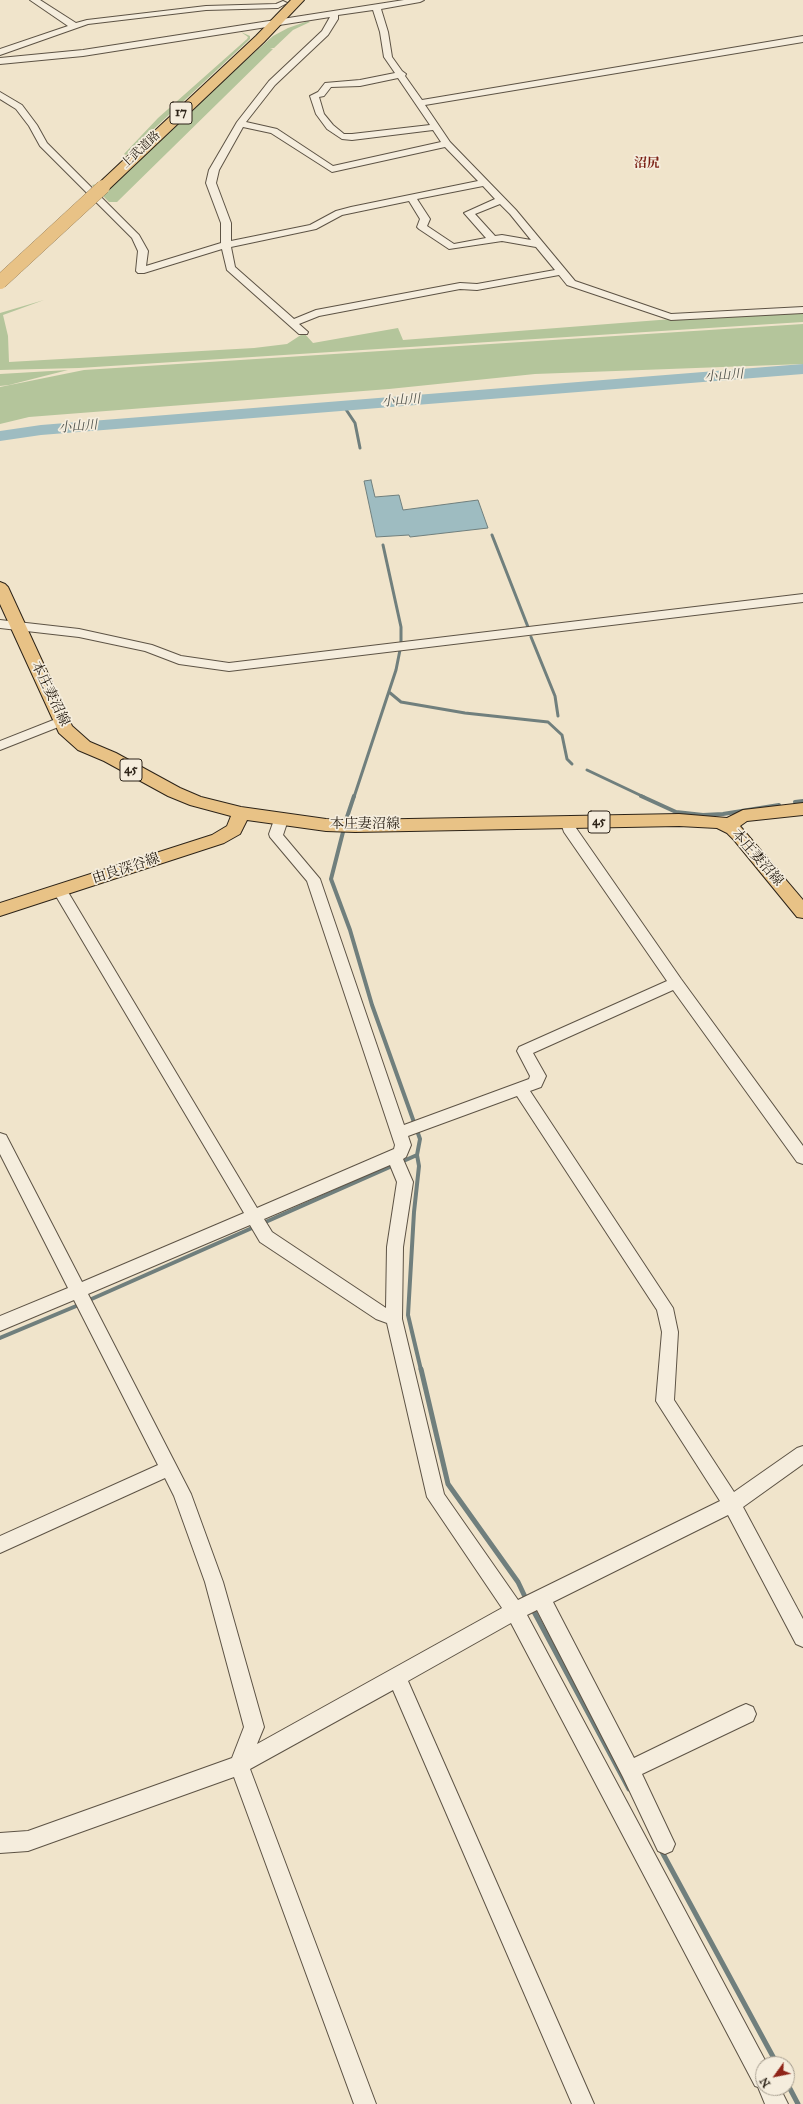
<!DOCTYPE html>
<meta charset="utf-8">
<style>
body{margin:0}
#map{position:relative;width:803px;height:2104px;overflow:hidden;background:#f0e4cb;font-family:"IM FELL Great Primer",serif}
canvas{display:block}
.north{position:absolute;left:755px;top:2056px;width:40px;height:40px;box-sizing:border-box;background:#f5eddd;border:1px solid #a59c8e;border-radius:50%;rotate:237deg;font-size:11px;font-weight:700;line-height:16px;text-align:center;color:#2c2318}
.north::after{content:'';display:block;margin:auto;width:14px;height:18px;background:#8f2418;clip-path:polygon(50% 0,100% 100%,50% 72%,0 100%)}
</style>
<div id="map">
<canvas width="803" height="2104"></canvas>
<div class="north">N</div>
</div>
<script>
const context = document.querySelector('canvas').getContext('2d');
context.lineJoin = 'round';
function fillPath(path, color) {
  context.fillStyle = color;
  context.fill(path, 'evenodd');
}
function toPath(rows) {
  const path = new Path2D();
  for (const r of rows) {
    path.moveTo(r[0], r[1]);
    for (let i = 2; i < r.length; i += 2) path.lineTo(r[i], r[i + 1]);
  }
  return path;
}
function stroke(path, color, width, dash) {
  context.strokeStyle = color;
  context.lineWidth = width;
  context.lineCap = dash ? 'butt' : 'round';
  context.setLineDash(dash || []);
  context.stroke(path);
}
function drawText(font, color, halo, rows, align = 'center') {
  context.font = font + ' "IM FELL Great Primer","Noto Serif JP",serif';
  context.lineWidth = 3.5;
  context.setLineDash([]);
  context.textBaseline = 'middle';
  context.strokeStyle = halo;
  context.fillStyle = color;
  for (const [text, x, y, turn = 0] of rows) {
    context.save();
    context.translate(x, y);
    context.rotate((+turn || 0) * Math.PI / 180);
    context.textAlign = isNaN(turn) ? turn : align;
    if (halo) context.strokeText(text, 0, 0);
    context.fillText(text, 0, 0);
    context.restore();
  }
}
const green = toPath([
 [308,21,310,22,293,30,274,48,270,48,273,49,117,202,109,202,92,185,97,184,95,186,200,101,273,36,288,28],
 [241,32,250,36,250,39,126,155,124,154,158,118,247,39,248,37],
 [44,300,3,315,8,336,9,362,254,348,287,344,304,333,313,343,398,328,403,340,672,319,803,312,803,322,79,368,0,370,0,313],
 [803,324,803,364,535,374,389,389,29,417,0,424,0,387,84,370],
 [68,370,9,385,0,386,0,374]
]);
const water = toPath([
 [371,480,375,497,399,495,403,510,478,500,488,528,410,537,409,535,376,537,364,481,371,480]
]);
const streamFar2 = toPath([
 [343,405,355,423,360,448],
 [492,535,528,627],
 [531,637,555,696,558,716],
 [389,692,401,702,465,713,548,722,562,735,567,759,572,764],
 [587,770,644,797],
 [354,797,396,670,401,645,401,627,383,545]
]);
const streamFar1 = toPath([
 [641,796,676,812,703,815,723,814,779,805],
 [795,802,803,801],
 [346,820,354,796],
 [343,832,331,879,350,930,372,1005,420,1139,417,1155,419,1166,414,1212,408,1315,421,1370],
 [87,1301,417,1155],
 [0,1338,81,1304]
]);
const stream = toPath([
 [421,1369,448,1484,518,1582,527,1601],
 [532,1608,629,1789],
 [661,1850,777,2064],
 [787,2083,798,2104]
]);
const river = toPath([
 [803,364,803,374,41,435,0,441,0,431,41,425,803,364]
]);
const minor = toPath([
 [30,0,40,0,76,23,87,20,206,6,276,4,283,1,287,3,278,8,206,10,88,24,0,55,0,49,68,26,30,0],
 [404,0,424,0,420,2,381,9,388,32,392,57,402,71,406,74,405,76,422,100,803,36,803,42,425,105,450,142,516,210,575,281,671,314,803,307,803,313,671,320,567,285,559,275,477,290,460,289,319,316,299,324,308,332,307,334,299,334,227,270,222,249,144,273,138,273,136,271,138,251,132,238,40,146,29,126,16,109,0,99,0,92,22,105,37,125,47,143,139,235,148,251,146,266,221,243,221,223,206,183,209,170,237,122,269,81,322,31,330,17,83,56,0,64,0,58,83,50,404,0],
 [373,10,380,32,384,57,395,73,360,80,325,83,318,92,310,96,316,114,327,129,342,139,352,140,433,130,441,142,333,166,277,129,246,122,275,85,328,35,338,19,338,15,373,10],
 [398,78,430,125,352,134,344,134,333,125,324,114,319,97,324,96,331,87,360,86,398,78],
 [243,127,271,133,332,172,445,147,478,181,351,207,336,211,310,225,231,241,231,223,216,183,219,170,243,127],
 [483,186,495,199,464,213,486,238,454,244,427,226,430,219,417,199,483,186],
 [409,201,420,219,417,227,419,229,449,249,502,241,536,247,555,270,477,284,460,283,316,310,294,319,235,267,231,247,316,229,342,215,409,201],
 [500,204,510,214,531,240,502,235,495,236,475,214,500,204],
 [803,594,803,602,229,671,179,664,145,651,79,637,0,628,0,620,79,629,152,645,181,656,229,663,803,594],
 [61,717,66,718,67,721,66,724,0,750,0,741,61,717],
 [281,815,286,817,288,820,283,835,320,879,404,1125,529,1079,530,1076,517,1051,519,1047,667,981,564,832,561,823,563,820,568,818,573,820,576,828,681,979,803,1146,803,1164,797,1162,673,990,533,1053,546,1076,541,1087,530,1091,673,1308,678,1332,674,1400,734,1492,797,1448,803,1446,803,1464,743,1507,803,1619,803,1647,796,1644,728,1515,553,1602,634,1758,739,1707,746,1704,753,1707,756,1714,753,1721,642,1774,675,1844,672,1851,665,1854,658,1851,623,1777,537,1610,527,1615,767,2064,763,2064,763,2088,780,2088,788,2104,765,2104,758,2087,755,2086,511,1623,408,1681,594,2104,572,2104,393,1690,250,1769,376,2104,354,2104,234,1777,28,1851,0,1853,0,1833,28,1831,232,1758,244,1727,205,1582,174,1496,165,1478,0,1553,0,1536,158,1465,74,1300,0,1331,0,1316,68,1288,0,1154,0,1133,6,1135,82,1282,244,1213,53,891,55,887,60,886,65,887,257,1208,394,1149,395,1145,307,881,270,837,269,834,274,820,276,817,281,815],
 [517,1096,657,1310,662,1332,656,1401,720,1501,518,1600,444,1494,402,1319,403,1247,413,1182,403,1159,406,1157,411,1145,408,1136,517,1096],
 [390,1165,397,1182,387,1247,386,1308,272,1232,264,1219,390,1165],
 [250,1225,260,1242,376,1319,387,1323,427,1497,502,1608,257,1744,264,1727,223,1582,191,1494,88,1294,250,1225]
]);
const major = toPath([
 [0,582,5,584,8,587,72,726,90,742,116,753,180,788,201,797,241,807,326,819,355,820,679,814,727,818,743,810,803,803,803,815,747,821,740,826,803,900,803,918,797,917,734,840,727,833,717,828,679,826,355,832,326,831,247,820,240,834,224,843,0,916,0,903,212,835,227,826,231,816,190,805,168,796,104,761,78,750,59,733,0,604,0,582]
]);
const highway = toPath([
 [291,0,304,0,264,42,108,190,98,190,96,187,98,184,256,36,291,0]
]);
const highwayBridge = toPath([
 [0,282,103,187]
]);
const farStreetnames = [
 ["上武道路",141,150,-43]
];
const shields = [
 [181,113,22],
 [131,770,22],
 [599,822,22]
];
const shieldNames = [
 ["17",181,113],
 ["45",131,770],
 ["45",599,822]
];
const farQuarternames = [
 ["沼尻",647,164]
];
const farWaternames = [
 ["小山川",724,376,-5],
 ["小山川",401,401,-5],
 ["小山川",78,427,-5]
];
const streetNames = [
 ["本庄妻沼線",50,694,64],
 ["本庄妻沼線",365,825],
 ["本庄妻沼線",757,858,49],
 ["由良深谷線",126,869,-18]
];
fillPath(green, '#b4c59b');
fillPath(water, '#9ebcc1');
stroke(water, '#707f7d', 1);
stroke(streamFar2, '#707f7d', 3);
stroke(streamFar1, '#707f7d', 4);
stroke(stream, '#707f7d', 5);
fillPath(river, '#9ebcc1');
stroke(minor, '#5d5345', 2);
stroke(major, '#2c2318', 2);
stroke(highway, '#2c2318', 2);
fillPath(minor, '#f5eddd');
fillPath(major, '#e8c286');
fillPath(highway, '#e8c286');
stroke(highwayBridge, '#2c2318', 14, []);
stroke(highwayBridge, '#e8c286', 14);
drawText('12px', '#2c2318', '#f5eddd', farStreetnames);
for (const [x, y, w] of shields) {
  const box = new Path2D();
  box.roundRect(x - w / 2, y - 11, w, 22, 3);
  context.fillStyle = '#f5eddd';
  context.fill(box);
  stroke(box, '#2c2318', 1);
}
drawText('bold 13px', '#2c2318', null, shieldNames);
drawText('bold 13px', '#7a1f14', '#f5eddd', farQuarternames);
drawText('italic 13px', '#4e514b', '#f5eddd', farWaternames);
drawText('14px', '#2c2318', '#f5eddd', streetNames);
</script>
